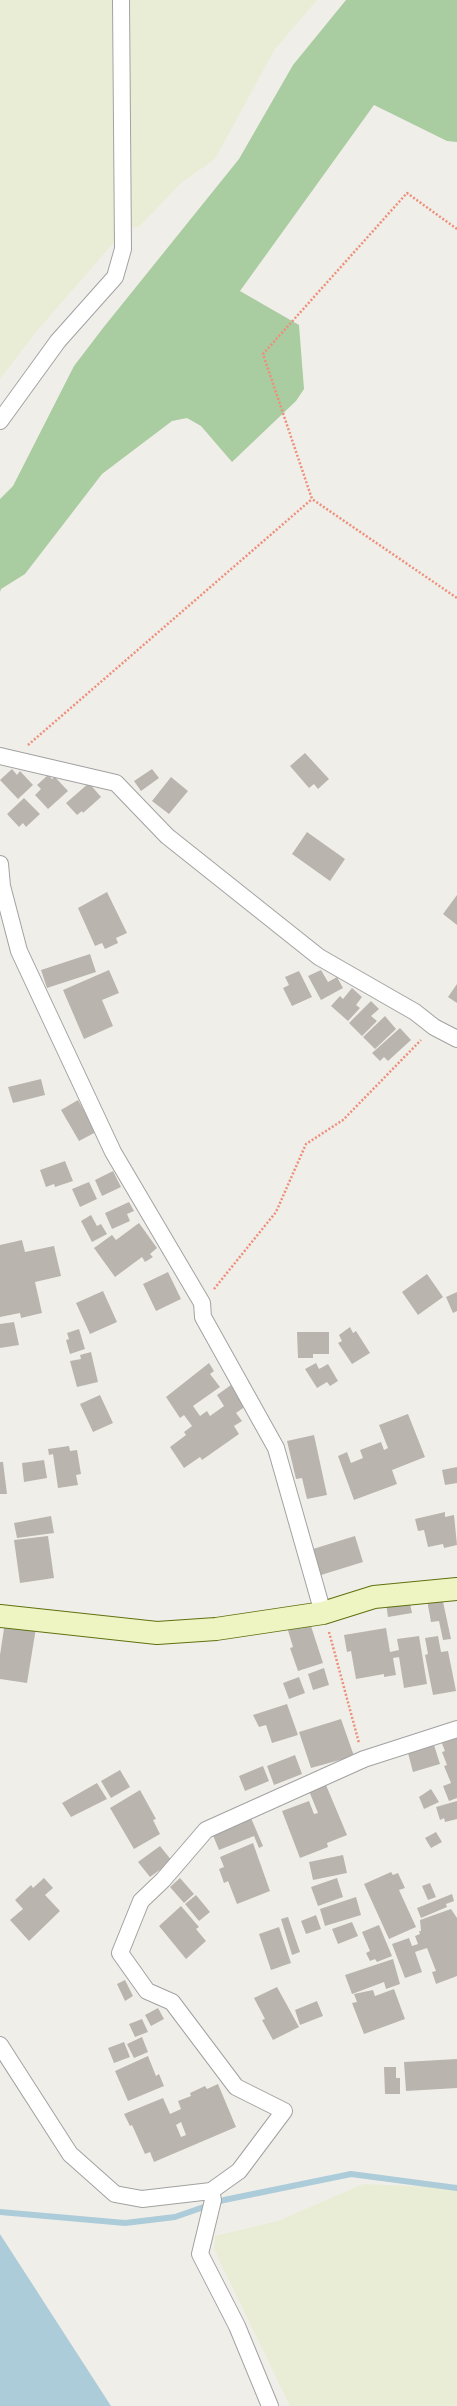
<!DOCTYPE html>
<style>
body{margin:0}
canvas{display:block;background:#f0eee8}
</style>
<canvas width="457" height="2406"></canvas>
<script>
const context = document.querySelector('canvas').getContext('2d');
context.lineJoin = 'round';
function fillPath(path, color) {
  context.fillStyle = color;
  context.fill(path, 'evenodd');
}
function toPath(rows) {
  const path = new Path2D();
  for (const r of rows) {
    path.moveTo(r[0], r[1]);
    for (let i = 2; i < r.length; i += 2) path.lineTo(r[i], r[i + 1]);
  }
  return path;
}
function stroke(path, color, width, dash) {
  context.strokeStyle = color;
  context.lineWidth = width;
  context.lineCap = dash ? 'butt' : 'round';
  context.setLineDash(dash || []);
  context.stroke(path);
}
const farmland = toPath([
 [0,0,112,0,115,241,36,332,0,379],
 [126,0,317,0,275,49,215,159,181,183,139,227,129,228],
 [363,2184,457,2188,457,2406,290,2406,214,2249,215,2236,278,2221]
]);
const forest = toPath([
 [346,0,457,0,457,142,447,141,374,105,240,291,299,325,304,389,296,401,232,462,201,426,187,418,172,421,102,474,25,574,1,589,0,592,0,499,13,486,74,366,103,328,239,159,293,65]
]);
const water = toPath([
 [0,2234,111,2406,0,2406]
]);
const stream = toPath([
 [0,2212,125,2223,175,2217,224,2200,351,2174,457,2188]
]);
const building = toPath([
 [305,753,329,779,318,789,314,784,309,788,290,766],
 [12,769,17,775,20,771,33,785,18,799,0,780],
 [152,769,159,778,141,791,134,781],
 [48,775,52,779,55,777,68,791,48,809,35,795,41,789,37,785],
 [171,777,188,791,169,814,152,801],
 [89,783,101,797,83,813,82,811,77,815,66,803],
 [24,798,40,814,26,827,23,823,19,827,7,814],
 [307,832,345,859,330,881,292,854],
 [107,892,127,933,116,938,118,943,105,949,102,943,95,946,78,908],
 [457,895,457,925,443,914],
 [90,954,96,972,47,988,41,970],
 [109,970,119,993,102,1000,113,1026,84,1039,63,990],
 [321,970,328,982,337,977,343,988,321,1000,308,976],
 [299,971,312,997,292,1006,283,988,289,985,285,977],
 [457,984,457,1003,448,997],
 [352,988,362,997,356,1005,360,1008,348,1021,331,1006,340,996,343,999],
 [371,1001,379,1009,371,1016,377,1021,362,1036,349,1023],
 [385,1016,396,1029,375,1049,363,1037],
 [400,1028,411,1040,388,1061,384,1057,380,1061,372,1053],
 [41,1079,45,1095,13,1103,8,1087],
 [78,1100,96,1132,79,1141,61,1110],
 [65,1161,73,1181,55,1187,54,1184,46,1187,40,1170],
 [113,1171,121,1187,102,1196,95,1180],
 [89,1182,97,1199,80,1207,72,1189],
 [129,1202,134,1211,127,1214,130,1221,112,1229,105,1213],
 [91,1215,97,1226,101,1224,107,1234,92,1242,81,1221],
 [139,1223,157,1248,150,1254,153,1257,145,1262,142,1257,115,1277,94,1248,112,1235,116,1240],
 [22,1240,25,1252,54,1246,61,1276,35,1282,42,1313,21,1318,20,1313,0,1317,0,1245],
 [168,1272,181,1299,156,1311,143,1284],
 [427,1274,443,1297,418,1315,402,1292],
 [103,1291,117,1322,90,1334,76,1303],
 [457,1292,457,1311,453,1313,446,1297],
 [14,1322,19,1345,0,1348,0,1324],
 [350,1327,353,1333,356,1331,370,1353,352,1364,338,1343,342,1341,339,1335],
 [79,1329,85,1349,70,1354,66,1340,69,1339,67,1333],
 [297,1332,329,1332,329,1354,313,1354,313,1358,298,1358],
 [91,1352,98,1382,77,1387,70,1361,81,1359,80,1355],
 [209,1363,214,1371,210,1374,220,1387,193,1406,200,1416,207,1411,210,1416,224,1406,217,1395,231,1385,246,1406,236,1413,242,1421,234,1426,239,1434,202,1460,200,1457,184,1468,170,1447,186,1435,184,1432,192,1426,184,1415,180,1418,166,1397],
 [316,1363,319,1369,328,1364,338,1381,330,1386,327,1382,317,1388,305,1369],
 [100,1395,113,1423,93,1432,80,1404],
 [408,1414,425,1457,392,1470,397,1484,354,1500,338,1456,347,1452,351,1463,363,1458,360,1450,381,1442,384,1450,388,1448,379,1425],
 [314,1435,327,1495,307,1499,302,1478,296,1479,287,1441],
 [69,1446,70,1451,77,1450,81,1474,76,1475,78,1485,58,1488,53,1454,49,1455,48,1449],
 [44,1460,47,1478,24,1482,22,1463],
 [0,1462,3,1462,7,1494,0,1494],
 [457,1467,457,1483,445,1485,442,1470],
 [445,1512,445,1517,454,1515,457,1545,444,1548,443,1544,428,1547,424,1530,418,1531,415,1519],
 [51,1516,54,1533,17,1538,14,1523],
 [48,1536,54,1578,20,1583,14,1540],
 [355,1536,363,1562,321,1575,313,1549],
 [442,1597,451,1639,443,1640,439,1621,431,1622,427,1600],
 [409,1599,412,1613,388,1617,386,1603],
 [309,1620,323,1663,298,1671,290,1648,293,1647,287,1627],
 [5,1622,36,1628,27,1683,0,1679,0,1655],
 [386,1628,390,1652,399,1650,397,1639,419,1636,427,1684,404,1688,399,1657,393,1658,396,1675,384,1677,384,1674,356,1679,351,1651,347,1652,344,1635],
 [438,1636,441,1652,448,1651,456,1691,433,1695,425,1655,428,1654,425,1638],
 [324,1668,329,1685,313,1690,308,1674],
 [299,1677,305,1693,289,1699,283,1683],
 [287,1704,298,1735,272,1743,266,1725,259,1727,253,1715],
 [341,1719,354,1756,311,1768,299,1732],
 [457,1735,457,1798,449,1801,443,1786,451,1783,444,1766,447,1765,442,1752,445,1751,441,1741],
 [434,1745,440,1764,413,1772,408,1753],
 [295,1755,302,1774,274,1785,267,1766],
 [263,1766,269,1781,245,1791,239,1776],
 [120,1770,130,1787,111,1798,101,1781],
 [97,1783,107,1799,71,1817,62,1803],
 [326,1785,347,1835,327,1843,328,1847,300,1858,282,1811,309,1801,314,1814,318,1813,309,1791],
 [431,1789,439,1802,424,1809,419,1797],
 [140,1790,156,1819,153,1820,160,1834,134,1849,110,1808],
 [457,1801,457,1819,445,1822,444,1818,440,1820,436,1807],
 [251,1818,263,1846,259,1848,254,1836,219,1850,212,1833],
 [436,1832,442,1842,431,1848,425,1838],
 [253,1843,270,1891,237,1904,228,1881,224,1883,219,1869,224,1867,220,1857],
 [160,1846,172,1861,150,1877,138,1862],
 [343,1855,347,1873,313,1880,309,1862],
 [391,1872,393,1875,398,1873,405,1888,399,1890,416,1927,389,1939,364,1884],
 [44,1878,53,1888,45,1895,60,1911,29,1941,10,1920,23,1909,15,1900,31,1885,33,1888],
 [180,1878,194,1894,184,1903,170,1887],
 [337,1878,343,1897,318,1906,311,1887],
 [430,1883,436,1897,428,1900,422,1886],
 [452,1894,454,1901,446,1904,447,1907,421,1918,417,1908],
 [196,1895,210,1912,199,1921,185,1904],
 [356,1897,361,1915,325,1926,320,1909],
 [181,1906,199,1927,196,1929,206,1941,186,1959,159,1926],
 [451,1909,457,1918,457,1976,436,1984,432,1972,436,1971,427,1948,415,1952,422,1972,405,1978,392,1944,409,1938,412,1946,418,1944,415,1936,420,1934,419,1931,421,1931,420,1920],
 [316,1915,321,1929,306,1934,301,1921],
 [288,1917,300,1952,292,1955,281,1919],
 [352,1922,358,1936,338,1944,332,1929],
 [379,1925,392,1956,377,1962,375,1959,370,1961,366,1953,370,1951,362,1932],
 [279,1927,291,1963,271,1970,259,1934],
 [393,1959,400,1984,386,1989,384,1982,352,1994,345,1975],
 [125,1980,133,1996,125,2001,117,1984],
 [277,1987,299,2027,273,2040,262,2020,265,2019,254,1998],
 [394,1989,405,2019,364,2034,352,2003,357,2002,354,1994,373,1990,375,1996],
 [317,2001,323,2016,300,2025,295,2010],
 [158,2008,164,2019,151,2026,145,2015],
 [142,2019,148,2032,135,2037,129,2024],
 [142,2037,148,2052,134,2058,127,2044],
 [124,2042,130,2057,114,2063,108,2048],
 [148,2056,156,2076,159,2074,164,2086,128,2101,115,2071],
 [457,2059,457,2088,406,2091,404,2062],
 [384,2067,396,2067,396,2078,400,2078,400,2094,385,2094],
 [218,2084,236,2127,154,2162,150,2152,145,2154,132,2125,130,2126,124,2114,163,2098,170,2114,181,2109,178,2101,191,2096,190,2093,205,2086,207,2089],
 [181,2122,186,2135,181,2137,176,2125]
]);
const path = toPath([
 [457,229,407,193,263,354,312,499,457,598],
 [28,745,312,499],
 [214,1289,276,1212,306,1144,343,1120,421,1040],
 [329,1632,359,1743]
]);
const street = toPath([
 [0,421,58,341,115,277,123,249,121,0],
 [0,756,116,783,167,836,319,957,415,1012,434,1027,457,1039],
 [0,864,2,886,19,951,113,1152,202,1303,203,1317,276,1448,323,1613],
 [0,2045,70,2154,115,2194,142,2199,211,2191,239,2171,284,2111,236,2087,172,2002,147,1991,120,1953,141,1901,163,1880,206,1830,364,1759,457,1729],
 [211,2191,213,2200,200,2254,237,2326,270,2406]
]);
const secondary = toPath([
 [0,1616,157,1633,216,1629,323,1613,374,1597,457,1589]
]);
fillPath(farmland, '#eaedd5');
fillPath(forest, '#aacca1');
fillPath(water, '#adccda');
stroke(stream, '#adccda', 6);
fillPath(building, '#bab4ae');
stroke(street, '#a2a2a2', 18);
stroke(secondary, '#5f710f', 24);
stroke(path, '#ee8f7b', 2.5, [2, 2]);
stroke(street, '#fff', 16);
stroke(secondary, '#eef5c2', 22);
</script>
